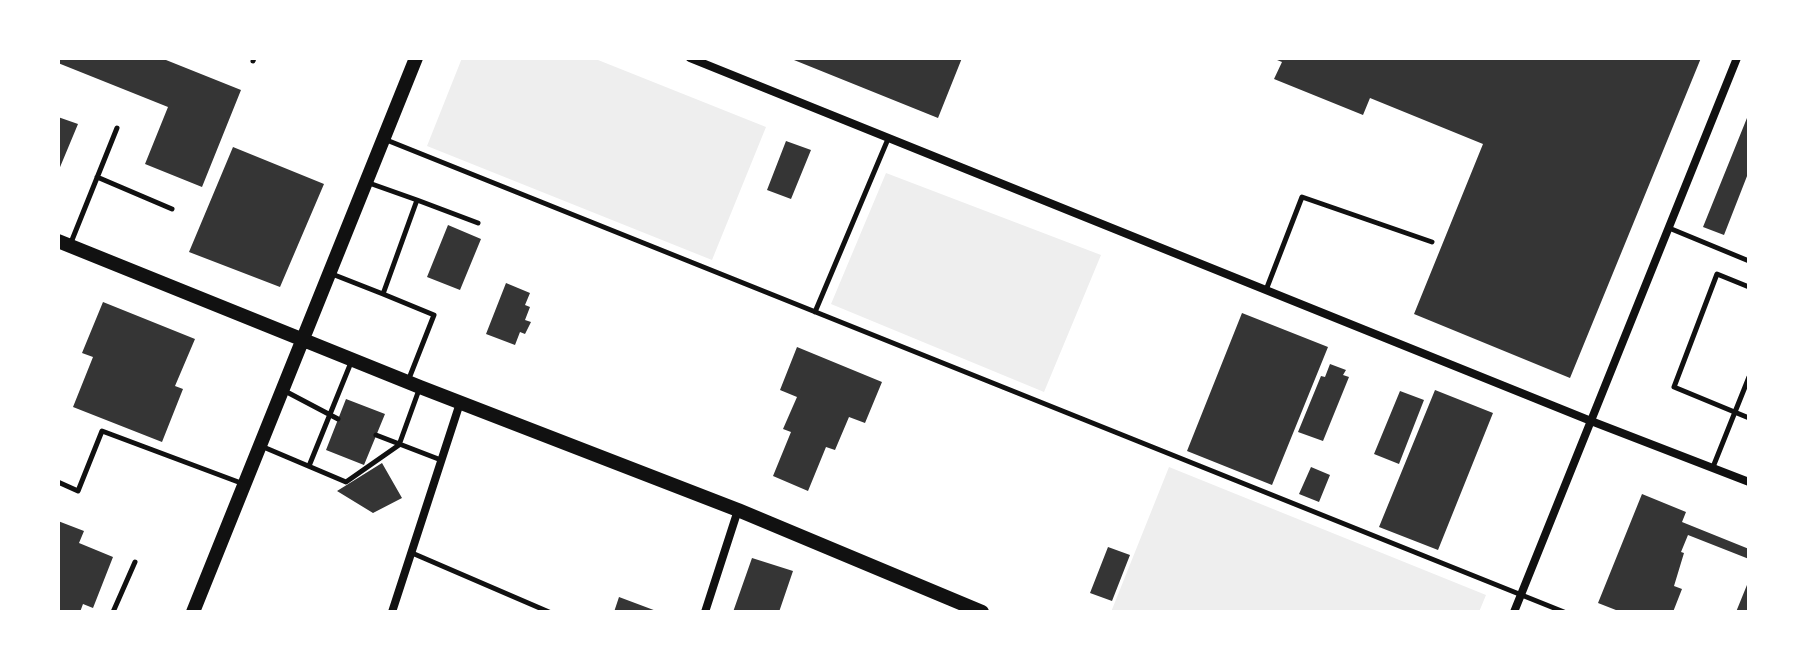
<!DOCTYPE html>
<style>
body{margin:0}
#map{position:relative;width:1807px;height:670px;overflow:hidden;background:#fff;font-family:Literata,serif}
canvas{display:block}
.frame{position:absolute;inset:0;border:60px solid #fff;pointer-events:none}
</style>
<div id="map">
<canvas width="1807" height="670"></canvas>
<div class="frame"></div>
</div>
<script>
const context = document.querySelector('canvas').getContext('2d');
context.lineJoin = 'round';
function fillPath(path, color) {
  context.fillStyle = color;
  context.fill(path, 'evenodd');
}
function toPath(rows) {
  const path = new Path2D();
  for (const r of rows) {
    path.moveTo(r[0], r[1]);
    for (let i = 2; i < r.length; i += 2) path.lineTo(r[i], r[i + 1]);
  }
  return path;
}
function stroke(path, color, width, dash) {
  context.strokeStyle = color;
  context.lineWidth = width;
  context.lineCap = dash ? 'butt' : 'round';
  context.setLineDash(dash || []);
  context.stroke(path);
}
const green = toPath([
 [462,58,593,58,766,127,712,260,427,146],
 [886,173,1101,255,1044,392,831,304],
 [1169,467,1486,595,1479,612,1111,612]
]);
const building = toPath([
 [58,58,161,58,241,90,202,187,145,164,168,107,58,63],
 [789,58,962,58,938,118],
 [1272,58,1701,58,1570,378,1414,314,1483,144,1370,98,1363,115,1274,79,1282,62],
 [1749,113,1749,171,1724,235,1703,227],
 [58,117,78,124,58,172],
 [786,141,811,150,791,199,767,190],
 [233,147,324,184,280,287,189,252],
 [448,225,481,239,460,290,427,277],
 [506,283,530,293,525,305,530,307,525,320,531,322,525,334,520,332,515,345,486,334],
 [103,302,195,339,175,386,183,389,162,442,73,407,93,357,82,353],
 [1242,313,1328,347,1272,485,1187,451],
 [797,347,882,382,865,423,849,417,835,450,826,447,808,491,773,476,791,432,783,429,797,397,780,390],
 [1330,364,1346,370,1343,375,1349,377,1323,441,1298,432,1321,376,1325,377],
 [1435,390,1493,413,1438,550,1379,527],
 [1400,391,1424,400,1399,464,1374,454],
 [346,399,385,414,364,465,326,450],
 [382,463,402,498,373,513,337,491],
 [1311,467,1330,475,1319,502,1299,494],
 [1642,494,1686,512,1682,522,1749,549,1749,559,1688,535,1681,552,1684,553,1674,586,1682,589,1673,612,1621,612,1598,603],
 [58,521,84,531,79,543,113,557,93,608,83,604,80,612,58,612],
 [1108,547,1130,555,1112,601,1090,593],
 [752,558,793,571,779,612,733,612],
 [1749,580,1749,612,1736,612],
 [619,597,659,612,614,612]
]);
const service = toPath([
 [253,61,254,58],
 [384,139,1564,612],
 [97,177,172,209],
 [369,183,417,200],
 [1669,228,1749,261],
 [70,245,117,128],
 [332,274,383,294],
 [1749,287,1717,274,1674,387,1749,418],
 [1266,290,1302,197,1432,242],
 [815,312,888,139],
 [408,381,434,315,383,294,417,200,478,223],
 [283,390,338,419],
 [376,435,441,460],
 [261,446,346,482,399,445,420,387],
 [309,466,352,360],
 [1713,467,1749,377],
 [58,482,78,491,102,431,241,483],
 [412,553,549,612],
 [113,612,135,562]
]);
const minor = toPath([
 [690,58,1591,421,1749,482],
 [392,612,460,403],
 [705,612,738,510],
 [1514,612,1737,58]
]);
const secondary = toPath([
 [58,241,420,387,738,510,982,612],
 [193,612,416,58]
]);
fillPath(green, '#eee');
fillPath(building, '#353535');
stroke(service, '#111', 5);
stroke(minor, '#111', 8);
stroke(secondary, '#111', 14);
</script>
